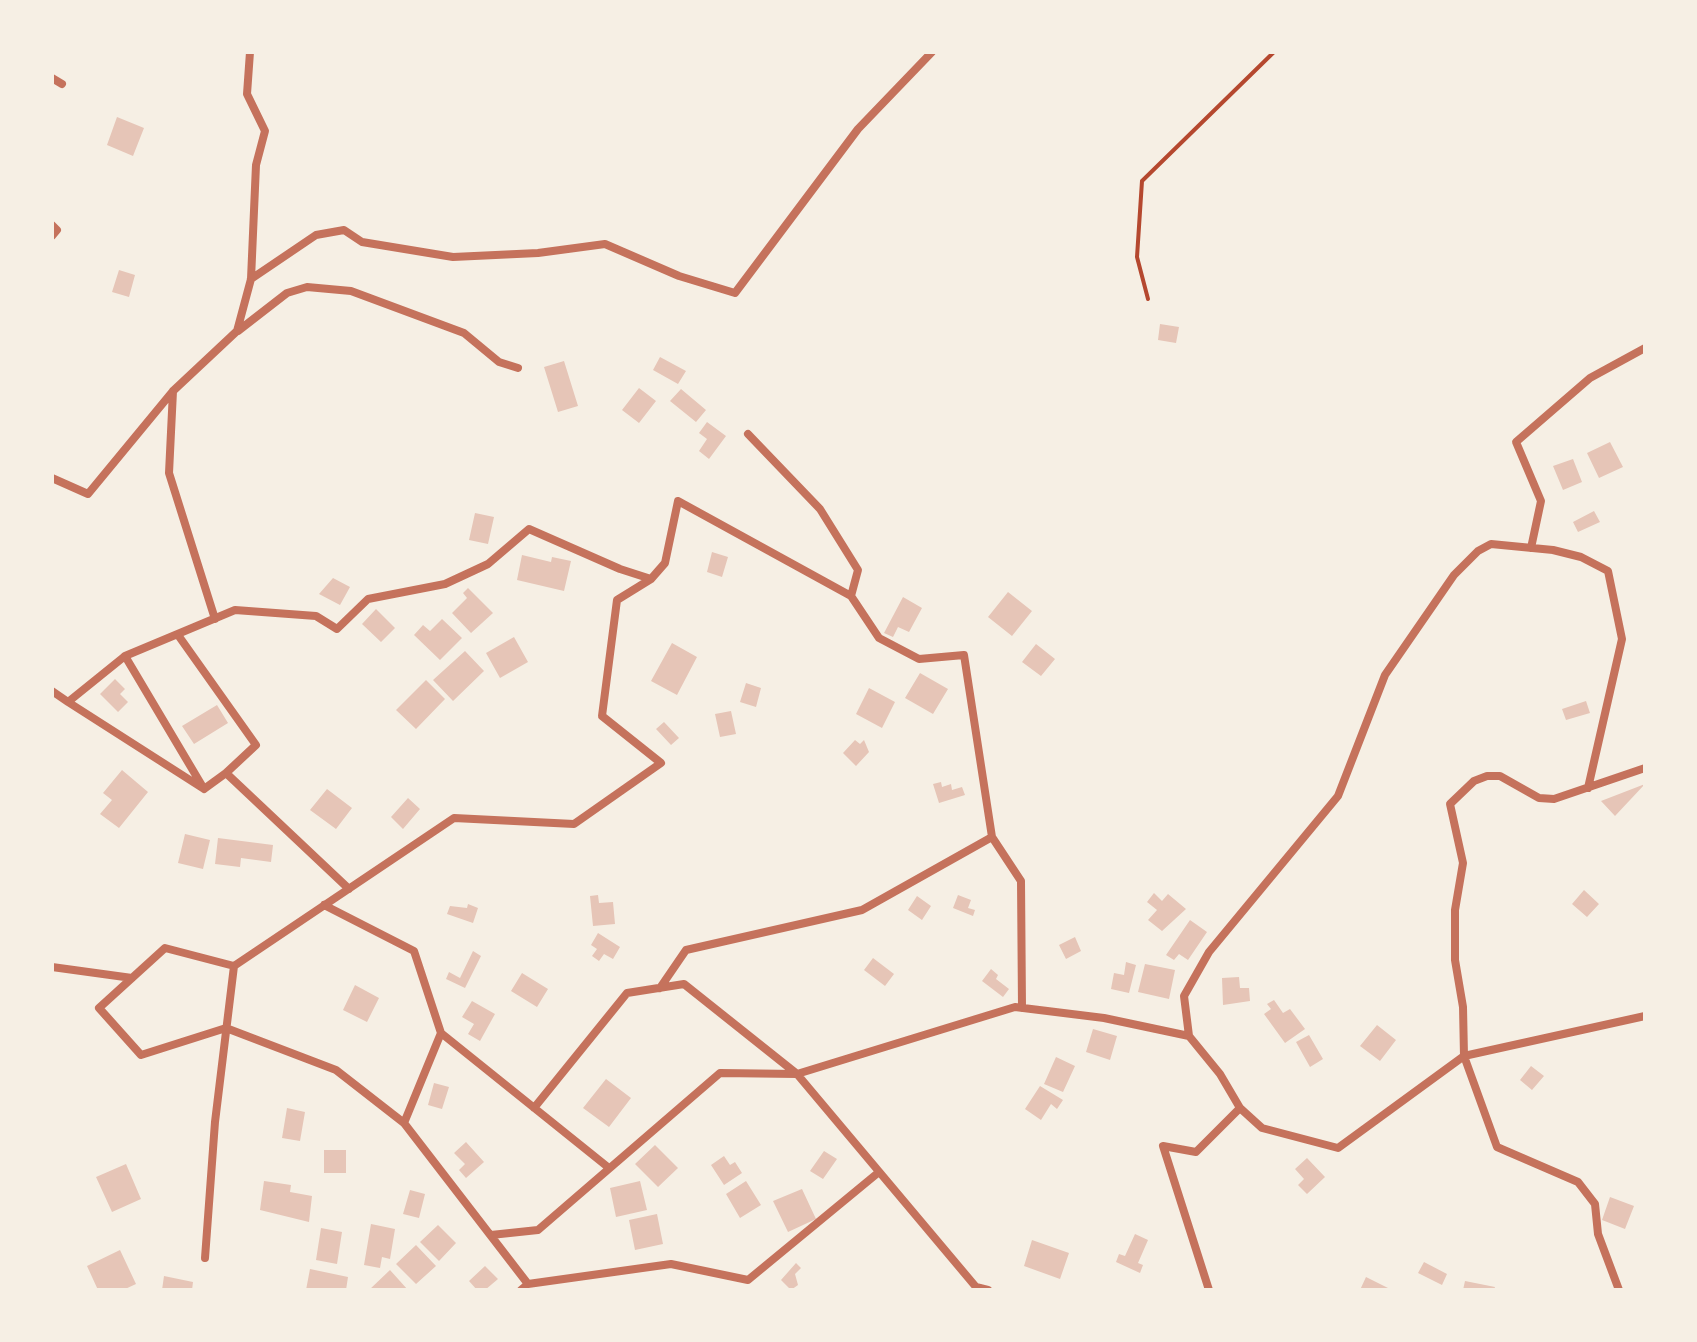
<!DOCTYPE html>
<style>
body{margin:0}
#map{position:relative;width:1697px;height:1342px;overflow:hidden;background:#f6efe4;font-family:"IBM Plex Sans",sans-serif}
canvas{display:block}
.frame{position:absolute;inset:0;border:54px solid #f6efe4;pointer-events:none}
</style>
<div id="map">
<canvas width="1697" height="1342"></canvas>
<div class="frame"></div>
</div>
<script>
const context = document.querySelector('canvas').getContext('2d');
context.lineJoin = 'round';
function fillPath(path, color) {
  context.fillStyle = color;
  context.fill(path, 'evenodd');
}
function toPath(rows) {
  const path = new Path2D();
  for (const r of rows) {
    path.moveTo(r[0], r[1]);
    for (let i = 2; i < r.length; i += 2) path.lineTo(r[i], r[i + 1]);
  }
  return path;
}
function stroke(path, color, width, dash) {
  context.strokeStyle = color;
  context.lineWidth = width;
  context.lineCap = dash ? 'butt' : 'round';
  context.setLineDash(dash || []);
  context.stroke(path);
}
const building = toPath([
 [117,117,144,128,133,156,107,145],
 [119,270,135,275,129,297,112,292],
 [1160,324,1179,327,1176,343,1158,340],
 [660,357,686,371,678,384,653,370],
 [564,361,578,406,558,412,544,367],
 [639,388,656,401,639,423,622,410],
 [681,389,706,410,696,422,670,401],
 [707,422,726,436,709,459,699,451,707,439,699,433],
 [1610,442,1623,467,1599,478,1587,453],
 [1573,459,1582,482,1563,490,1553,466],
 [1594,511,1600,522,1578,532,1573,522],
 [475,513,494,517,488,544,469,540],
 [712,552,728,557,722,577,707,572],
 [522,555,551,562,552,557,571,561,564,591,517,580],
 [333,578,350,587,340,605,319,594],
 [468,588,493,613,471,633,452,613,467,598,463,593],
 [1008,592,1032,611,1012,636,988,617],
 [903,597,922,608,909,632,898,627,893,637,884,633],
 [376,609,395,628,381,642,362,624],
 [442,619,462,638,440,660,414,635,423,625,430,631],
 [514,637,528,662,500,678,486,653],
 [672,643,697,657,677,695,651,681],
 [1036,644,1055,659,1041,676,1022,662],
 [465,651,484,671,453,701,433,680],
 [920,673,948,689,933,714,905,698],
 [115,679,125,689,120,694,128,702,118,712,100,694],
 [426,680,445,699,416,729,396,710],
 [746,683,761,688,756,707,740,702],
 [869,688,895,702,882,728,856,714],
 [1586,701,1590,713,1566,720,1562,709],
 [217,705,228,723,194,744,182,726],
 [731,711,736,734,720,737,715,714],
 [664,722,679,738,671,745,656,729],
 [855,740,860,744,864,740,869,752,856,766,843,753],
 [122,770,148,792,119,828,100,814,112,800,103,793],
 [941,782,942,787,951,784,952,790,962,787,965,795,939,803,933,784],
 [1645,784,1615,816,1601,801],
 [327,789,352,808,336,829,310,810],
 [408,798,420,809,403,829,391,817],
 [185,834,210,840,203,869,178,863],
 [218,838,273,845,271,862,241,858,240,867,215,864],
 [1584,890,1599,904,1587,917,1572,904],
 [1154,893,1162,901,1168,894,1186,909,1162,931,1148,920,1157,910,1147,902],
 [598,895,599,903,613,902,615,924,593,926,590,896],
 [958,895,971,900,968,908,975,910,973,916,953,908],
 [917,896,931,906,922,920,908,910],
 [468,904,478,908,473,923,447,914,450,906,467,908],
 [1190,920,1207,932,1188,960,1179,954,1174,960,1166,955],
 [598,933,620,947,613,959,604,954,599,961,592,956,597,949,591,945],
 [1075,937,1081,951,1066,959,1059,945],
 [473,951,481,956,465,988,446,979,449,972,460,978],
 [873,958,894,974,885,986,864,970],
 [1126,962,1136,965,1129,993,1111,989,1114,973,1124,975],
 [1145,964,1175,970,1169,999,1138,992],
 [991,969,998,975,996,979,1009,989,1003,997,982,981],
 [522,973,548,989,537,1007,511,991],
 [1239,977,1240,988,1249,988,1250,1001,1223,1005,1222,978],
 [355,985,379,998,367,1022,343,1010],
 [1274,1000,1283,1013,1290,1009,1305,1029,1285,1043,1264,1014,1271,1009,1267,1004],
 [472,1001,495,1014,480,1041,468,1034,474,1024,462,1017],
 [1377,1025,1396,1040,1380,1061,1360,1046],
 [1093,1029,1117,1036,1110,1060,1086,1052],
 [1309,1035,1323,1059,1310,1067,1296,1042],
 [1056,1057,1075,1066,1063,1092,1044,1084],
 [1531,1066,1544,1076,1532,1090,1520,1080],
 [606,1079,631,1098,609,1127,583,1108],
 [434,1083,449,1087,442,1109,428,1105],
 [1040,1086,1063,1100,1057,1109,1051,1104,1041,1120,1025,1109],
 [287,1108,305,1112,300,1141,282,1138],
 [466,1142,484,1162,466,1178,459,1170,465,1164,454,1153],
 [655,1145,678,1168,658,1187,635,1164],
 [324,1150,346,1150,346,1173,324,1173],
 [824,1151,837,1159,823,1179,810,1171],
 [724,1156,730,1165,735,1162,742,1173,724,1185,711,1165],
 [1307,1158,1325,1177,1307,1194,1298,1185,1304,1179,1295,1169],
 [126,1164,141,1199,112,1212,96,1177],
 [264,1181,291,1185,290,1192,312,1196,309,1222,260,1210],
 [640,1181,647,1210,616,1217,610,1188],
 [746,1181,761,1205,740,1218,726,1194],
 [802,1189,816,1219,788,1232,773,1201],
 [410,1190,425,1194,419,1218,403,1214],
 [1610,1197,1634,1206,1625,1229,1602,1220],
 [657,1214,663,1244,635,1250,629,1220],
 [371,1224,395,1229,390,1259,382,1257,380,1268,364,1265],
 [438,1225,456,1243,439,1261,420,1242],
 [321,1228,342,1232,337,1264,316,1260],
 [1135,1234,1148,1240,1138,1263,1143,1265,1140,1273,1116,1262,1119,1254,1125,1256],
 [1032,1240,1069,1253,1060,1279,1024,1266],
 [416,1245,436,1266,416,1284,396,1264],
 [120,1250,136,1284,123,1290,98,1290,87,1266],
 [1424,1262,1447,1274,1442,1285,1418,1273],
 [796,1263,801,1268,795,1274,798,1285,791,1290,781,1280],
 [485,1266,498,1279,485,1290,477,1290,469,1281],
 [310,1269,348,1277,346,1290,306,1290],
 [390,1270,408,1290,369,1290],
 [164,1276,193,1282,192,1290,162,1290],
 [1366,1277,1388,1288,1387,1290,1360,1290],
 [1465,1281,1495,1287,1494,1290,1463,1290]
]);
const path = toPath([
 [1148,299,1137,257,1142,181,1274,52]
]);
const minor = toPath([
 [52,78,62,84],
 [52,225,57,230,52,236],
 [251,279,316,235,344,230,362,242,453,257,538,253,605,244,679,276,735,293,858,129,932,52],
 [238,331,287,293,307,287,351,291,464,333,499,362,518,368],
 [173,391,169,473,215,619],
 [52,478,88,494,173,391,237,331,251,279,256,165,265,131,247,94,250,52],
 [1531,548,1541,501,1516,442,1590,378,1645,348],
 [851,596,879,638,919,659,964,655,992,837,1021,881,1022,1008],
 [178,635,256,745,226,773,349,889],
 [125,656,204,789,226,773],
 [52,691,68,702],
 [204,789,68,702,125,656,235,610,316,616,337,629,368,599,445,584,488,564,529,529,620,569,651,579],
 [324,905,414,951,441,1033,404,1123],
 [234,966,165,948,99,1008,141,1055,226,1028,336,1070,404,1123,528,1284],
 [52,967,132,978],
 [660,988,686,950,862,910,992,837],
 [441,1033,609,1168],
 [1189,1036,1184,996,1209,952,1338,796,1385,675,1454,575,1478,551,1491,544,1553,550,1581,557,1608,571,1622,639,1588,788],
 [534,1108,627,993,684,984,797,1074,1015,1007,1104,1018,1189,1036,1220,1074,1240,1108,1262,1128,1338,1148,1464,1056,1645,1016],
 [491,1235,538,1230,720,1073,797,1074,976,1287,988,1290],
 [205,1258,215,1122,234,966,454,818,574,824,661,763,602,716,617,600,651,579,665,563,678,501,851,596,858,570,820,509,748,434],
 [521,1290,528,1284,671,1264,748,1280,879,1172],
 [1209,1290,1163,1146,1196,1152,1240,1108],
 [1619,1290,1598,1234,1595,1204,1578,1182,1497,1147,1464,1056,1463,1007,1455,960,1455,910,1463,863,1450,804,1474,781,1487,776,1500,776,1539,798,1554,799,1645,768]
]);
fillPath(building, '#e6c5b7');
stroke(path, '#b5482f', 4);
stroke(minor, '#c5725c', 8);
</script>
